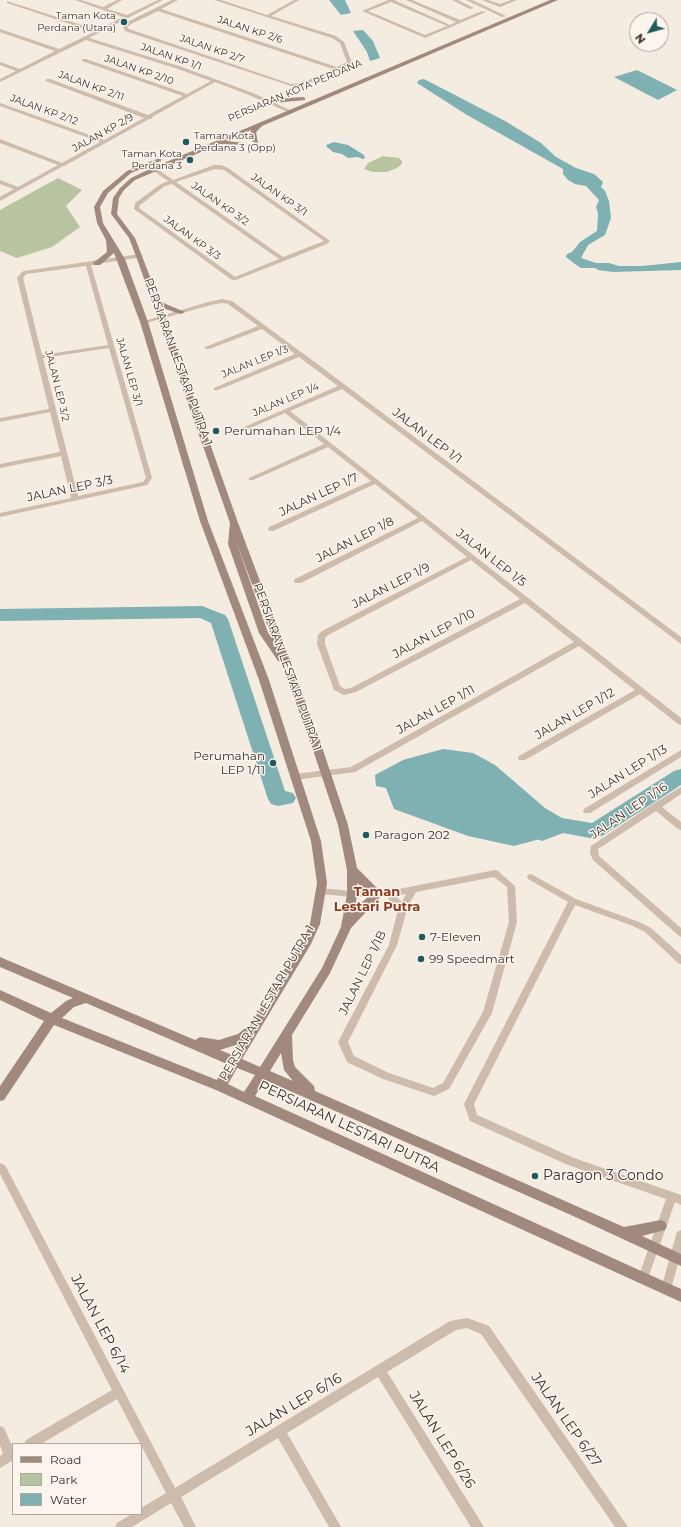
<!DOCTYPE html>
<style>
body{margin:0}
#map{position:relative;width:681px;height:1527px;overflow:hidden;background:#f4ebe1;font-family:Montserrat,sans-serif}
canvas{display:block}
.legend{position:absolute;left:12px;top:1443px;width:130px;height:72px;box-sizing:border-box;background:#fbf5ee;border:1px solid #aea6a0;margin:0;padding:5px 7px;list-style:none;font-size:12px;color:#3b302b}
.legend li{display:flex;align-items:center;gap:8px;height:20px}
.legend b{width:20px;border:1px solid #aea6a0}
.north{position:absolute;left:629px;top:12px;width:40px;height:40px;box-sizing:border-box;background:#fbf5ee;border:1px solid #aea6a0;border-radius:50%;rotate:233deg;font-size:11px;font-weight:700;line-height:16px;text-align:center;color:#3b302b}
.north::after{content:'';display:block;margin:auto;width:14px;height:18px;background:#1f5a5e;clip-path:polygon(50% 0,100% 100%,50% 72%,0 100%)}
</style>
<div id="map">
<canvas width="681" height="1527"></canvas>
<ul class="legend">
<li><b style="height:5px;background:#a18a7d"></b>Road</li>
<li><b style="height:11px;background:#b8c4a0"></b>Park</li>
<li><b style="height:11px;background:#7fb0b2"></b>Water</li>
</ul>
<div class="north">N</div>
</div>
<script>
const context = document.querySelector('canvas').getContext('2d');
context.lineJoin = 'round';
function fillPath(path, color) {
  context.fillStyle = color;
  context.fill(path, 'evenodd');
}
function toPath(rows) {
  const path = new Path2D();
  for (const r of rows) {
    path.moveTo(r[0], r[1]);
    for (let i = 2; i < r.length; i += 2) path.lineTo(r[i], r[i + 1]);
  }
  return path;
}
function stroke(path, color, width, dash) {
  context.strokeStyle = color;
  context.lineWidth = width;
  context.lineCap = dash ? 'butt' : 'round';
  context.setLineDash(dash || []);
  context.stroke(path);
}
function drawText(font, color, halo, rows, align = 'center') {
  context.font = font + ' Montserrat,sans-serif';
  context.lineWidth = 3;
  context.setLineDash([]);
  context.textBaseline = 'middle';
  context.strokeStyle = halo;
  context.fillStyle = color;
  for (const [text, x, y, turn = 0] of rows) {
    context.save();
    context.translate(x, y);
    context.rotate((+turn || 0) * Math.PI / 180);
    context.textAlign = isNaN(turn) ? turn : align;
    if (halo) context.strokeText(text, 0, 0);
    context.fillText(text, 0, 0);
    context.restore();
  }
}
const green = toPath([
 [383,156,399,158,402,161,402,164,397,168,387,172,373,172,364,169,368,163],
 [58,178,82,190,66,206,80,227,52,247,17,258,0,251,0,210]
]);
const water = toPath([
 [329,0,345,0,351,13,341,15],
 [363,30,373,41,380,58,370,61,367,52,353,31],
 [637,70,677,90,658,100,614,77],
 [424,79,505,121,541,143,556,157,576,168,594,174,603,182,601,187,605,191,609,201,611,218,605,235,588,245,581,258,596,263,609,263,619,266,642,266,681,262,681,270,613,272,598,270,595,268,581,268,575,264,566,257,567,254,572,252,580,242,597,231,598,213,596,207,599,200,586,186,575,184,568,180,563,174,563,169,467,115,417,83,419,80],
 [334,142,348,145,364,155,365,158,363,159,357,157,348,158,342,154,333,152,327,147,326,145],
 [443,749,473,753,495,765,545,808,567,821,566,832,514,846,468,836,394,809,386,788,376,786,375,775,403,760]
]);
const river = toPath([
 [202,606,225,615,228,619,285,791,293,793,296,798,293,803,278,806,271,804,268,799,211,623,200,618,0,621,0,609,202,606],
 [681,769,681,785,602,836,595,839,563,833,542,841,535,838,532,833,535,828,562,818,592,823,674,771,681,769]
]);
const street = toPath([
 [75,0,81,0,103,7,117,0,122,0,107,9,127,15,158,0,163,0,89,38,182,67,253,93,292,111,288,112,249,95,215,82,152,117,152,119,149,119,66,165,66,166,63,166,0,201,0,197,14,189,0,184,0,180,18,187,58,165,0,143,0,139,62,163,100,142,0,106,0,103,104,140,144,118,46,81,46,79,50,79,148,115,183,96,82,61,82,59,86,59,187,94,211,81,178,69,86,40,0,82,0,79,16,71,0,65,0,62,20,69,55,51,0,32,0,29,59,49,94,32,7,3,7,1,97,30,123,17,75,0],
 [172,0,178,0,161,9,337,67,347,62,340,43,332,38,214,0,221,0,267,15,294,0,299,0,271,16,336,36,344,42,352,63,340,70,305,85,291,86,125,31,123,27,127,22,172,0],
 [158,11,333,69,302,83,291,84,129,29,127,27,131,24,158,11],
 [388,0,394,0,450,25,456,22,406,0,412,0,460,20,482,11,486,12,425,38,362,11,388,0],
 [391,2,447,26,425,35,368,11,391,2],
 [452,0,458,0,474,8,470,9,452,0],
 [466,0,472,0,506,16,502,17,466,0],
 [482,0,488,0,500,4,511,0,517,0,500,7,482,0],
 [145,163,149,163,173,180,214,165,221,165,228,168,330,241,327,244,236,280,232,280,134,209,135,203,161,184,168,181,145,165,145,163],
 [215,169,224,170,324,241,283,257,176,182,215,169],
 [172,184,279,259,235,277,139,208,140,205,165,186,172,184],
 [140,254,143,256,142,257,91,265,152,478,147,485,0,517,0,513,71,498,61,456,0,468,0,464,60,452,50,412,0,422,0,418,49,409,17,278,22,272,24,271,140,254],
 [86,266,108,345,42,355,23,278,26,274,86,266],
 [109,348,146,478,143,482,78,496,43,358,109,348],
 [222,299,232,301,301,352,303,353,304,354,681,637,681,644,342,389,290,411,681,718,681,725,678,724,640,694,525,760,519,760,518,758,519,756,635,690,579,646,355,772,295,780,292,779,291,777,295,774,351,767,574,642,525,603,356,692,344,695,334,690,317,644,318,635,322,631,467,557,422,521,301,583,295,583,294,581,295,579,418,518,375,484,273,531,269,531,268,529,269,527,371,481,328,447,253,480,249,480,249,478,324,444,285,413,239,433,235,433,235,431,338,386,299,357,218,390,214,390,214,388,295,354,262,329,209,349,205,349,205,347,258,326,228,304,222,303,211,305,146,323,144,324,141,322,208,302,222,299],
 [471,560,520,599,351,688,345,689,340,686,325,644,325,638,328,635,471,560],
 [681,750,681,757,590,813,584,813,583,811,584,809,681,750],
 [681,787,681,794,662,807,681,822,681,830,678,829,656,811,598,849,599,856,681,928,681,937,678,935,593,860,590,853,591,846,653,804,681,787],
 [495,870,498,871,515,886,517,922,492,1013,449,1089,434,1096,383,1079,347,1062,338,1042,389,945,397,914,395,906,387,897,352,897,320,894,317,893,316,891,317,889,320,888,352,891,389,891,495,870],
 [494,877,507,887,509,922,483,1012,443,1083,433,1088,389,1073,354,1056,348,1042,397,945,408,906,416,892,494,877],
 [406,894,402,902,396,896,406,894],
 [531,874,576,899,639,922,651,928,681,955,681,964,678,963,645,932,633,926,575,905,474,1104,477,1115,574,1158,681,1195,681,1205,675,1202,648,1278,647,1281,643,1283,639,1281,638,1278,666,1199,568,1165,470,1121,464,1104,568,902,528,879,527,877,528,875,531,874],
 [0,1163,5,1165,175,1488,450,1321,467,1318,489,1326,628,1527,615,1527,481,1334,467,1328,456,1330,387,1372,484,1527,471,1527,378,1377,287,1433,341,1527,329,1527,278,1438,181,1497,196,1527,184,1527,171,1503,132,1527,115,1527,117,1523,132,1514,141,1514,141,1508,166,1493,117,1399,41,1444,24,1444,26,1440,112,1390,0,1174,0,1163],
 [681,1230,681,1253,671,1289,670,1293,666,1294,662,1293,661,1289,676,1235,677,1232,681,1230],
 [0,1426,4,1428,13,1448,13,1460,0,1468,0,1456,3,1454,0,1445,0,1426]
]);
const secondary = toPath([
 [550,0,558,0,262,126,256,132,258,143,253,142,250,136,251,130,227,141,245,143,245,145,220,144,135,180,124,190,119,198,117,214,135,238,159,300,168,305,185,312,181,314,162,308,237,520,320,741,348,825,357,868,383,894,351,928,330,973,292,1035,293,1060,295,1067,314,1086,315,1091,624,1227,661,1220,665,1222,667,1226,665,1230,642,1236,681,1254,681,1266,571,1215,265,1080,255,1096,681,1289,681,1302,216,1090,54,1025,4,1100,0,1101,0,1086,44,1021,0,1000,0,990,51,1013,66,1001,73,998,0,967,0,957,195,1040,200,1037,219,1040,238,1034,244,1029,249,1027,303,939,310,924,317,883,311,841,259,680,200,521,140,322,114,253,100,265,94,265,93,263,107,252,106,240,97,223,94,207,103,191,127,171,157,159,161,159,161,161,131,173,108,193,100,207,103,223,125,259,148,322,208,521,269,680,321,841,327,883,320,924,311,944,242,1059,260,1067,322,968,341,927,347,894,347,870,338,825,310,741,281,662,278,661,259,633,228,544,230,523,136,256,129,238,111,214,113,198,120,188,131,178,152,168,550,0],
 [236,541,272,638,268,633,236,541],
 [357,883,371,894,355,909,357,894,357,883],
 [86,1003,227,1064,217,1080,62,1018,74,1007,86,1003],
 [239,1044,232,1055,220,1050,239,1044],
 [281,1053,284,1070,293,1081,270,1071,281,1053],
 [237,1068,255,1075,244,1092,228,1084,237,1068],
 [303,97,305,98,305,100,274,103,271,101,274,99,303,97]
]);
const markers = [
 [124,22,4,"#1f5a5e"],
 [186,142,4,"#1f5a5e"],
 [190,160,4,"#1f5a5e"],
 [216,431,4,"#1f5a5e"],
 [273,763,4,"#1f5a5e"],
 [366,835,4,"#1f5a5e"],
 [422,937,4,"#1f5a5e"],
 [421,959,4,"#1f5a5e"],
 [535,1176,4,"#1f5a5e"]
];
const farPoinames = [
 ["Taman Kota",116,16],
 ["Perdana (Utara)",116,28],
 ["Taman Kota",194,136,"left"],
 ["Perdana 3 (Opp)",194,148,"left"],
 ["Taman Kota",182,154],
 ["Perdana 3",182,166]
];
const farStreetnames = [
 ["JALAN KP 2/6",250,30,18],
 ["JALAN KP 2/7",212,49,19],
 ["JALAN KP 1/1",171,57,19],
 ["JALAN KP 2/10",139,70,19],
 ["JALAN KP 2/11",91,86,20],
 ["PERSIARAN KOTA PERDANA",295,91,-23],
 ["JALAN KP 2/12",44,110,20],
 ["JALAN KP 2/9",103,133,-29],
 ["JALAN KP 3/1",279,195,35],
 ["JALAN KP 3/2",220,204,35],
 ["JALAN KP 3/3",192,238,36],
 ["JALAN LEP 1/3",255,362,-22],
 ["JALAN LEP 3/1",129,372,74],
 ["JALAN LEP 3/2",57,386,76],
 ["JALAN LEP 1/4",286,400,-23]
];
const streetNames = [
 ["PERSIARAN LESTARI PUTRA 1",178,362,70],
 ["JALAN LEP 1/1",427,436,37],
 ["JALAN LEP 3/3",70,489,-12],
 ["JALAN LEP 1/7",319,495,-25],
 ["JALAN LEP 1/8",355,540,-27],
 ["JALAN LEP 1/5",491,558,38],
 ["JALAN LEP 1/9",391,586,-27],
 ["JALAN LEP 1/10",434,634,-28],
 ["PERSIARAN LESTARI PUTRA 1",287,667,70],
 ["JALAN LEP 1/11",436,710,-29],
 ["JALAN LEP 1/12",575,714,-30],
 ["JALAN LEP 1/13",628,772,-32],
 ["JALAN LEP 1/16",629,811,-34],
 ["JALAN LEP 1/1B",363,973,-64],
 ["PERSIARAN LESTARI PUTRA 1",267,1003,-60]
];
const poiNames = [
 ["Perumahan LEP 1/4",224,431],
 ["Perumahan",265,756,"right"],
 ["LEP 1/11",265,770,"right"],
 ["Paragon 202",374,835],
 ["7-Eleven",430,937],
 ["99 Speedmart",429,959]
];
const neighbourhoodNames = [
 ["Taman",377,892],
 ["Lestari Putra",377,907]
];
const nearStreetnames = [
 ["PERSIARAN LESTARI PUTRA",349,1127,25],
 ["JALAN LEP 6/14",100,1324,62],
 ["JALAN LEP 6/16",294,1405,-31],
 ["JALAN LEP 6/27",566,1420,55],
 ["JALAN LEP 6/26",442,1440,58]
];
const nearPoinames = [
 ["Paragon 3 Condo",543,1176]
];
fillPath(green, '#b8c4a0');
fillPath(water, '#7fb0b2');
fillPath(river, '#7fb0b2');
fillPath(street, '#cdbbac');
fillPath(secondary, '#a18a7d');
for (const [x, y, r, color] of markers) {
  const dot = new Path2D();
  dot.arc(x, y, r, 0, 2 * Math.PI);
  context.fillStyle = color;
  context.fill(dot);
  stroke(dot, '#fbf5ee', 1.5);
}
drawText('10px', '#3b302b', '#fbf5ee', farPoinames, 'right');
drawText('10px', '#3b302b', '#fbf5ee', farStreetnames);
drawText('12px', '#3b302b', '#fbf5ee', streetNames);
drawText('12px', '#3b302b', '#fbf5ee', poiNames, 'left');
drawText('bold 13px', '#8c3b22', '#fbf5ee', neighbourhoodNames);
drawText('14px', '#3b302b', '#fbf5ee', nearStreetnames);
drawText('14px', '#3b302b', '#fbf5ee', nearPoinames, 'left');
</script>
